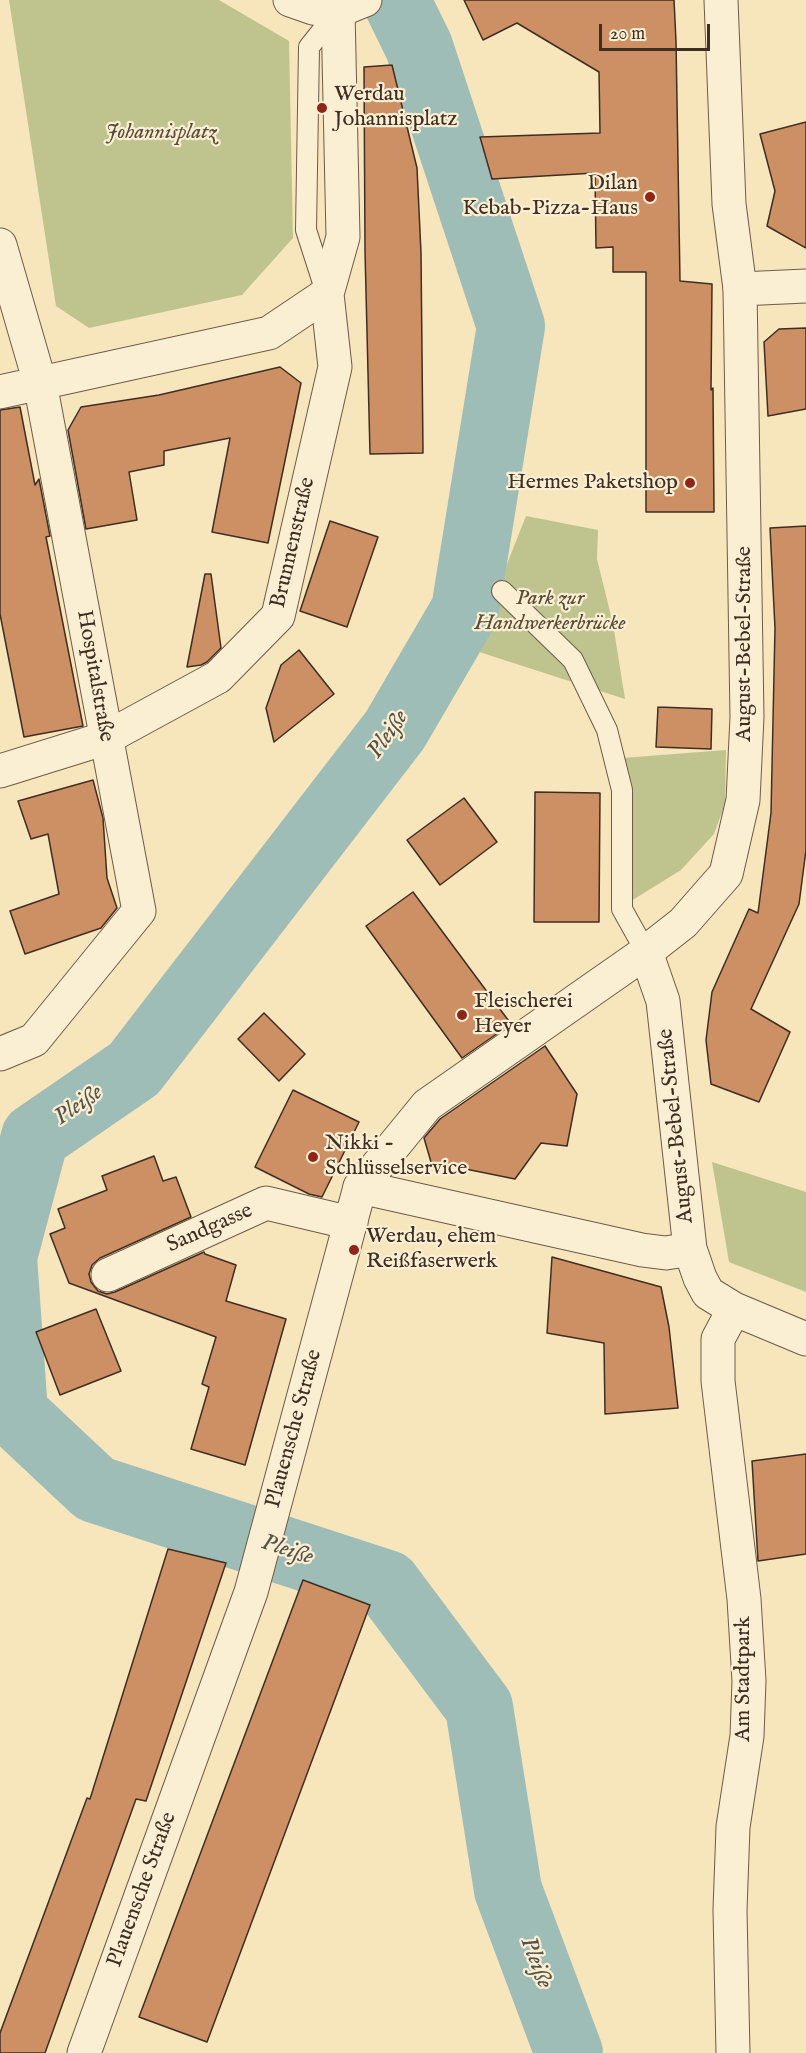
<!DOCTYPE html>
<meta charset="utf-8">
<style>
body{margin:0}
#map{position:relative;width:806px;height:2053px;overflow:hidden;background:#f7e5bc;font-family:"IM FELL English",serif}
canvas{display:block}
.scale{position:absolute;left:599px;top:24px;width:111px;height:27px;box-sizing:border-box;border:3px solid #3f2e23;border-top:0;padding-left:8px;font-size:18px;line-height:21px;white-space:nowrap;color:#3f2e23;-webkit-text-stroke:4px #faeed3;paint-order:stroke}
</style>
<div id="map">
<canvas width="806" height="2053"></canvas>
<div class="scale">20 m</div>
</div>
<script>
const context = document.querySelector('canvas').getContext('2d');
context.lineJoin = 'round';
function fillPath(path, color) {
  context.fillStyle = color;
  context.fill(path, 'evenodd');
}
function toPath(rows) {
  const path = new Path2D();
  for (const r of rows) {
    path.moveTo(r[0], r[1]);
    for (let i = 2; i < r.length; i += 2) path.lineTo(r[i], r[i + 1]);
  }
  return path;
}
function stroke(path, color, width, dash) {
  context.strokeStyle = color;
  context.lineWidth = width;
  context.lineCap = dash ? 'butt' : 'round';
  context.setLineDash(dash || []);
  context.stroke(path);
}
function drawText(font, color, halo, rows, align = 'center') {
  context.font = font + ' "IM FELL English",serif';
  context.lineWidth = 4.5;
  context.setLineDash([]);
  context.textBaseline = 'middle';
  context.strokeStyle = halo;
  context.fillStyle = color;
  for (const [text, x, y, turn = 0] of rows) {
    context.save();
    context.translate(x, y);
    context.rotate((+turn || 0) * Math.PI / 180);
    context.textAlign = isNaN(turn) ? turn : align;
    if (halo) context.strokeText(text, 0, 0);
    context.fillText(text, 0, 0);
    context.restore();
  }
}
const green = toPath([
 [9,0,219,0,289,41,293,238,242,295,89,328,56,306],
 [526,516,598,530,597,559,613,624,625,699,473,650],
 [726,750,725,804,714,834,681,870,631,901,622,758],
 [712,1162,806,1192,806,1292,729,1262]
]);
const river = toPath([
 [396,0,419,47,511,326,465,610,395,730,134,1069,35,1137,3,1257,14,1413,95,1489,387,1584,479,1707,508,1890,569,2053]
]);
const building = toPath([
 [464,0,674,0,676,41,680,281,712,284,711,390,713,388,714,512,646,512,646,272,613,272,613,247,596,248,595,173,492,179,480,137,600,133,599,72,517,23,483,40,464,0],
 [392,65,417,168,421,253,423,453,370,454,365,251,364,67,392,65],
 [806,122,806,248,767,226,775,191,760,134,806,122],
 [806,328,806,409,768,416,764,342,779,329,806,328],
 [280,367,301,383,268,543,212,532,230,438,164,451,164,465,129,472,137,520,86,529,68,430,81,407,159,395,280,367],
 [20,407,35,485,39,479,50,536,46,537,83,726,24,737,0,614,0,410,20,407],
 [330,521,378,537,347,627,300,611,330,521],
 [806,526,806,850,799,904,751,1009,790,1032,759,1102,711,1084,706,1040,712,992,749,909,758,913,771,813,775,628,770,528,806,526],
 [205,574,211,574,221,648,207,662,201,665,187,667,205,574],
 [299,650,334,694,274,742,266,708,281,665,299,650],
 [658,707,712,709,711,749,656,747,658,707],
 [93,780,103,818,107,878,117,908,101,928,25,954,10,911,59,894,48,834,31,839,18,801,93,780],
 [535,792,600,793,599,922,534,922,535,792],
 [464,798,497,842,440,885,407,840,464,798],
 [413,892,511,1024,462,1058,366,926,413,892],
 [264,1013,305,1054,279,1081,238,1039,264,1013],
 [545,1046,577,1094,567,1146,541,1143,515,1179,431,1162,424,1138,440,1119,545,1046],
 [293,1090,359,1122,322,1197,309,1194,255,1167,293,1090],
 [154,1156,163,1181,176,1177,191,1217,100,1258,92,1265,89,1274,91,1282,98,1291,107,1294,115,1292,204,1252,205,1254,236,1265,226,1301,286,1319,245,1465,191,1449,209,1387,202,1384,216,1337,69,1283,50,1234,65,1228,58,1209,107,1190,102,1176,154,1156],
 [552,1257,661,1287,669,1327,678,1408,605,1414,604,1343,547,1333,552,1257],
 [96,1309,121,1371,60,1395,36,1332,96,1309],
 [806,1454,806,1554,758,1561,752,1461,806,1454],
 [168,1549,226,1563,146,1801,136,1799,45,2053,0,2053,0,2033,87,1798,90,1799,168,1549],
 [303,1580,370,1605,207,2042,139,2017,303,1580]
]);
const service = toPath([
 [326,292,306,230,309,47,338,11],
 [502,591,573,660,607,730,622,790,622,909,646,952]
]);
const minor = toPath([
 [290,0,313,8,338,11,365,0],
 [0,245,40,383,139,911,34,1040,0,1054],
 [740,289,806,286],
 [0,392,269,333,327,294,343,237,338,11],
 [0,771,106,738,218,677,278,616,335,367,327,294],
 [646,952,663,1001,690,1249,700,1278,708,1293,734,1309,806,1339],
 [360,1187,642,1250,666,1253,690,1249],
 [108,1275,266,1203,351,1223],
 [733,2053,730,1910,733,1827,747,1736,749,1681,744,1599,718,1381,718,1339,734,1309]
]);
const tertiary = toPath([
 [84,2053,251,1592,360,1187,427,1105,646,952,683,923,726,874,743,800,747,717,740,289,729,204,721,0]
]);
const markers = [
 [322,108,6,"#8f2418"],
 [650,197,6,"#8f2418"],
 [690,483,6,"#8f2418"],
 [462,1015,6,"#8f2418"],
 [313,1157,6,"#8f2418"],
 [354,1250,6,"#8f2418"]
];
const poiNames = [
 ["Werdau",334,95],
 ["Johannisplatz",334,120],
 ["Dilan",638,184,"right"],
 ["Kebab-Pizza-Haus",638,209,"right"],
 ["Hermes Paketshop",678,483,"right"],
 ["Fleischerei",474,1002],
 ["Heyer",474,1027],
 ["Nikki -",325,1144],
 ["Schlüsselservice",325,1169],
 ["Werdau, ehem",366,1237],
 ["Reißfaserwerk",366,1262]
];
const parkNames = [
 ["Johannisplatz",161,133],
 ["Park zur",550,599],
 ["Handwerkerbrücke",550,624]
];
const streetNames = [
 ["Brunnenstraße",294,543,-77],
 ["August-Bebel-Straße",745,644,-90],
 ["Hospitalstraße",94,676,80],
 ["August-Bebel-Straße",677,1126,-96],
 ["Sandgasse",210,1229,-24],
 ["Plauensche Straße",295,1429,-75],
 ["Am Stadtpark",744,1679,-90],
 ["Plauensche Straße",143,1890,-70]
];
const waterNames = [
 ["Pleiße",389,735,-55],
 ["Pleiße",79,1106,-35],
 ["Pleiße",287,1551,18],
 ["Pleiße",535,1963,69]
];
fillPath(green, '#bfc48f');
stroke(river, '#9fbdb7', 68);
fillPath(building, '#cd8f64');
stroke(building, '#3f2e23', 1.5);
stroke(service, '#6d5c49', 22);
stroke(minor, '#6d5c49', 35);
stroke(tertiary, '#6d5c49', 35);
stroke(service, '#faeed3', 20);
stroke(minor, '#faeed3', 33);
stroke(tertiary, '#faeed3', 33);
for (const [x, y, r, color] of markers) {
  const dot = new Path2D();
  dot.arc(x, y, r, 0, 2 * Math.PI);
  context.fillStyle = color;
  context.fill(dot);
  stroke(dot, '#faeed3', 2);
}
drawText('22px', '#3f2e23', '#faeed3', poiNames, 'left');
drawText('italic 22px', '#594c39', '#faeed3', parkNames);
drawText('22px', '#3f2e23', '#faeed3', streetNames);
drawText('italic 24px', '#575248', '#faeed3', waterNames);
</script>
